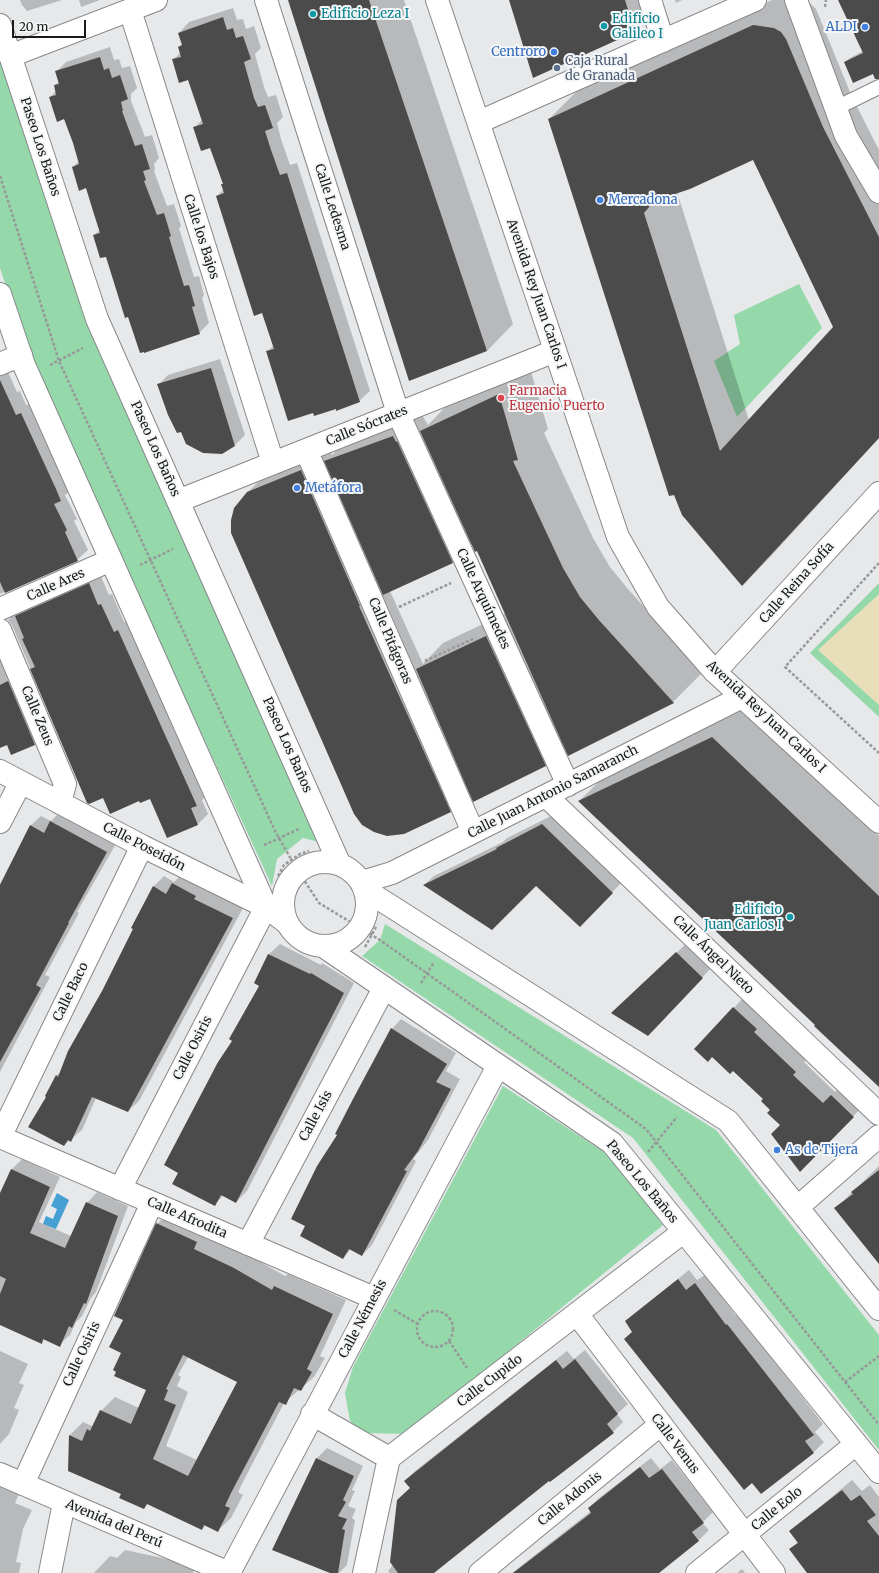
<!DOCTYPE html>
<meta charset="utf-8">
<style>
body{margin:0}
#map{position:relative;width:879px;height:1573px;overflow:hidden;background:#e7e8ea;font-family:Merriweather,serif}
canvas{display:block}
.scale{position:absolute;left:12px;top:20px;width:74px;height:18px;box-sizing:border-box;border:2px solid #191a1a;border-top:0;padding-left:5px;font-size:12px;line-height:14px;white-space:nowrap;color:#191a1a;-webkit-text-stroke:3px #f4f6f7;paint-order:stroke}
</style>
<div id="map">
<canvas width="879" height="1573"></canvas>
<div class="scale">20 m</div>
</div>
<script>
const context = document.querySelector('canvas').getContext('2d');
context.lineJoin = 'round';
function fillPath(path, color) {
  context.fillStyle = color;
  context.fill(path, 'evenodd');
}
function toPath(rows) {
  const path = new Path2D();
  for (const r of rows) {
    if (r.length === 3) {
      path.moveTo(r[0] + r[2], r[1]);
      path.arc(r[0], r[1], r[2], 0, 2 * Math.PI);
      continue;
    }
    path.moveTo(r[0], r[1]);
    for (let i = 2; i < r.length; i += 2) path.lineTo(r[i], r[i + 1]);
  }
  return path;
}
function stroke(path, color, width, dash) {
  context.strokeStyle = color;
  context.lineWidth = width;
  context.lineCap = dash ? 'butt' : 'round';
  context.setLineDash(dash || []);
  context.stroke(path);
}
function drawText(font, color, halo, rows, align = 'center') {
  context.font = font + ' Merriweather,serif';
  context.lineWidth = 4;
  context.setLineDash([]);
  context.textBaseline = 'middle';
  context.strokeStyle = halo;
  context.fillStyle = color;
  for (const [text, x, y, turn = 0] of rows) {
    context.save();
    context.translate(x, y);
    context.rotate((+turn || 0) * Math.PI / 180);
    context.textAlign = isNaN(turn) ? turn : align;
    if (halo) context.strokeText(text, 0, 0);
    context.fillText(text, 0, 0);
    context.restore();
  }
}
const green = toPath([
 [0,58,98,350,319,842,303,838,277,859,272,886,35,373,0,268],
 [799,284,822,328,737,417,714,361,740,344,734,315],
 [879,583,879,717,810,653],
 [385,924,716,1130,879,1335,879,1450,633,1138,362,956,380,940],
 [503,1086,613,1158,663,1225,407,1434,365,1433,350,1421,345,1393,353,1367]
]);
const sand = toPath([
 [879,594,879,705,818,650]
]);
const water = toPath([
 [57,1193,69,1200,56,1229,43,1224,46,1216,53,1219,57,1209,51,1206]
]);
const shadow = toPath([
 [20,0,62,0,27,11,22,5],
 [79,0,100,0,81,7],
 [289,0,404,0,513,324,487,351],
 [511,0,651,0,654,11,634,31],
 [675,0,682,0,676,3],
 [772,0,807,0,816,9,852,97,879,150,879,438,772,555,743,585,549,119,579,89],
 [754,158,834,328,749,420,677,192],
 [839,0,879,0,879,73,873,73,845,62,850,58,863,51],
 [233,8,237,20,243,19,246,29,254,26,261,48,255,54,264,87,268,97,276,95,283,117,277,123,281,139,290,165,297,163,370,391,359,401,337,408,313,411,267,352,274,345,263,312,217,196,224,189,222,185,224,183,211,147,195,127,203,119,189,78,173,60,180,53,179,48,183,44,179,33,189,22],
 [110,47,114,60,119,59,122,68,130,66,137,88,131,94,131,101,145,137,152,135,159,158,154,164,155,169,154,171,167,206,174,204,181,226,179,228,194,277,199,276,204,295,202,298,209,323,199,333,129,316,106,255,94,235,100,230,86,187,73,167,79,161,74,142,64,118,50,97,56,91,55,86,59,81,56,72,66,62],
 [220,359,245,435,235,445,222,453,158,385,168,375],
 [529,365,548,429,544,433,593,538,610,567,628,589,703,672,673,702,565,746,545,766,470,792,450,812,248,492,274,466,327,444,332,455,352,435,419,410,428,425,451,401],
 [472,542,478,550,506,613,443,643,423,664,390,591,452,562],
 [8,372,17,392,20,391,26,405,32,403,71,490,65,495,77,519,74,521,88,550,77,560,0,594,0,376],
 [100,574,109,595,112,594,124,622,129,620,207,795,202,800,208,814,198,824,167,837,150,798,140,800,103,797,87,802,12,625,8,620,18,610],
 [0,628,45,734,34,744,3,734,0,739],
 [743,707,879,836,879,1083,579,801,610,771],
 [61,811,117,842,77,912,79,913,45,975,50,977,0,1072,0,884,30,826,41,816,51,821],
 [553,815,622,882,590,916,536,885,424,885,434,876,503,842,507,838],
 [183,873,205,885,203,889,243,908,139,1101,128,1111,96,1098,82,1130,64,1145,48,1097,56,1076,62,1071,103,991,153,887,164,876,174,882],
 [687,943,712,967,658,1025,623,1003],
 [280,944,321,965,322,963,354,983,247,1191,236,1202,224,1195,215,1204,179,1173,233,1040,260,985,255,983,269,954],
 [746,995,807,1059,804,1062,835,1092,844,1084,865,1104,812,1159,781,1125,765,1098,733,1070,712,1056,695,1049],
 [401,1019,456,1053,446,1071,460,1079,428,1140,413,1159,416,1161,372,1245,362,1255,351,1249,343,1258,306,1226,339,1135,392,1029],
 [22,1159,60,1177,39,1222,71,1236,87,1203,97,1192,128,1206,96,1292,91,1298,82,1316,76,1322,70,1335,59,1345,45,1339,41,1343,0,1324,0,1195,12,1169],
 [879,1166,879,1263,836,1208],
 [171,1211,285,1276,288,1274,346,1300,320,1356,325,1358,314,1377,284,1403,245,1478,238,1492,243,1495,231,1518,217,1531,206,1525,202,1529,148,1503,144,1508,122,1494,69,1471,70,1435,83,1422,92,1426,101,1411,115,1397,139,1408,147,1390,122,1353,124,1319,157,1224],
 [188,1357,238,1382,197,1460,166,1446,188,1392,177,1386,181,1377,178,1375],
 [689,1270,697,1280,706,1274,736,1316,738,1314,823,1424,815,1432,824,1442,814,1452,761,1493,625,1339,633,1331,626,1321],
 [585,1350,628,1404,617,1414,623,1422,613,1432,549,1479,432,1573,390,1573,388,1571,393,1565,411,1488,405,1481,415,1471,567,1351,574,1359],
 [0,1351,28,1364,19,1383,24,1385,14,1408,19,1410,9,1434,0,1444],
 [327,1448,363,1466,352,1490,355,1491,348,1506,356,1509,352,1518,355,1520,347,1565,339,1573,334,1573,273,1549,317,1458],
 [651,1458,660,1469,672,1460,713,1512,702,1523,709,1530,699,1540,656,1573,512,1573,591,1511,589,1508,599,1498],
 [852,1480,862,1491,870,1485,879,1497,879,1573,809,1573,790,1549,798,1542,790,1532],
 [0,1484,19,1494,15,1503,32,1510,23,1529,16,1562,21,1563,19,1573,0,1573],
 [125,1550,167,1559,173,1554,195,1566,193,1573,94,1573,110,1556,117,1558],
 [742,1569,745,1573,737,1573]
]);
const building = toPath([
 [288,0,369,0,487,351,409,381],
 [509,0,625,0,635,32,533,78],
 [838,0,879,0,879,79,875,79,873,74,853,83,844,62,863,53],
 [223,17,227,30,233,28,236,38,243,36,251,59,244,62,254,98,258,107,265,105,273,128,265,131,271,150,280,175,287,173,360,402,336,411,336,409,314,416,313,413,288,421,266,351,274,349,262,313,254,316,216,196,224,193,221,184,223,184,210,148,201,151,193,127,203,124,188,80,179,83,172,59,181,57,178,47,182,45,178,33],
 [753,25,774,28,781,32,786,39,823,127,879,237,879,438,742,586,682,515,674,495,669,496,548,119],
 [753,160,833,327,720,451,644,213,654,201,690,189],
 [100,57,104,70,109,68,112,78,120,75,128,99,121,102,123,111,122,111,135,146,142,144,150,169,143,171,146,180,144,181,157,215,164,213,171,236,169,237,184,286,189,285,195,306,192,307,200,334,144,353,144,352,140,353,128,317,125,318,106,257,100,258,93,235,100,233,93,211,86,188,79,191,72,167,79,164,73,143,64,119,57,122,49,97,56,95,54,85,59,84,55,71],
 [211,368,235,446,222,454,203,453,186,444,181,432,177,433,168,415,157,384],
 [0,380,16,415,21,413,56,489,61,501,54,504,67,530,65,532,78,561,5,593,0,582],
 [499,394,518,460,513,461,563,568,580,597,598,619,674,703,568,756,477,551,475,552,420,431],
 [393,436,396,442,397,441,453,563,383,595,324,461],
 [301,470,360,606,359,606,451,812,404,834,387,836,374,832,362,825,354,814,231,533,231,520,234,508,247,492],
 [89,583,98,605,101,604,114,632,118,630,197,806,191,808,198,825,167,838,150,799,140,803,139,801,110,814,103,798,89,804,87,803,30,669,35,667,22,639,24,638,15,616],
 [486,636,546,766,473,802,416,669],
 [8,681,35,745,11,755,7,745,0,748,0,685],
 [712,737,879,896,879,1087,814,1026,815,1025,578,801],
 [50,821,107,852,68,923,69,923,36,985,41,988,0,1062,0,885,30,825,44,833],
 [542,824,613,893,580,927,536,886,492,930,423,885,497,849,496,848],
 [172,883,196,896,194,899,233,918,128,1112,92,1097,71,1142,68,1140,64,1146,28,1127,46,1097,45,1096,56,1075,58,1077,68,1051,102,991,133,929,131,928,153,886,166,894],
 [676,952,703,978,648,1036,611,1013],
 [268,954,310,974,311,973,344,993,236,1203,221,1195,215,1206,172,1184,178,1173,164,1165,218,1062,232,1041,229,1039,259,986,254,983],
 [733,1007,757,1029,754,1032,796,1072,793,1075,823,1103,831,1095,854,1117,800,1172,771,1134,780,1125,767,1113,770,1110,761,1101,763,1099,733,1071,730,1074,712,1057,708,1062,694,1049],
 [391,1028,447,1064,436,1082,451,1089,418,1151,404,1170,407,1171,362,1256,349,1249,343,1259,300,1236,305,1226,291,1219,317,1166,337,1135,335,1134,353,1099],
 [11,1169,50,1187,30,1233,65,1248,86,1202,118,1216,86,1304,84,1303,72,1328,69,1326,60,1347,43,1339,42,1344,0,1325,0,1294,6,1279,0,1276,0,1193],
 [879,1170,879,1264,834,1208,853,1194,851,1192],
 [156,1223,197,1242,194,1249,234,1268,272,1290,274,1286,333,1314,307,1369,312,1372,301,1391,294,1388,286,1405,279,1402,231,1493,225,1506,230,1508,218,1532,204,1525,202,1530,147,1504,144,1509,119,1498,121,1494,68,1471,69,1435,82,1441,87,1429,90,1431,100,1410,131,1424,146,1390,114,1376,116,1372,113,1370,121,1353,109,1347,123,1320,114,1316],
 [183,1355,237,1382,188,1476,153,1459,176,1405,164,1400,168,1390,166,1389],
 [678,1279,686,1290,695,1283,726,1325,727,1324,814,1435,805,1441,814,1453,761,1494,752,1483,744,1490,624,1339,632,1332,625,1321],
 [575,1359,618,1414,607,1424,614,1433,550,1482,549,1481,434,1573,398,1573,390,1562,397,1500,410,1488,404,1481,556,1360,563,1369],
 [316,1458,354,1476,343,1500,346,1502,338,1516,347,1519,342,1529,345,1530,338,1573,330,1573,272,1550],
 [640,1467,649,1478,662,1469,704,1523,692,1532,699,1541,659,1573,513,1573,591,1513,588,1508],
 [842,1490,851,1501,860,1495,876,1515,867,1521,879,1536,879,1573,807,1573,789,1549,798,1543,789,1531]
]);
const path = toPath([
 [825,7,826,0],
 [0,176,59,361,276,833,298,871,319,903,380,940,646,1129,879,1425],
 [50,365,83,348],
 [879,563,785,667,879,753],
 [140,565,173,549],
 [399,607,451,583],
 [425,661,475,638],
 [264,845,299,829],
 [278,876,284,865,300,854,309,851],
 [365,947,377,925],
 [421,983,434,962],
 [648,1152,677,1117],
 [394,1310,418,1324],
 [435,1329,18],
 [449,1341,467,1368],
 [845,1382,879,1356]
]);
const service = toPath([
 [836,108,879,87]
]);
const minor = toPath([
 [266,0,398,413,568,785],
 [650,0,663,41],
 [796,0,846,136,879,192],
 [130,10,273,463],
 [10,56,156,0],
 [479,122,755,0],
 [0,364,21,355],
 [306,450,473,832],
 [178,501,555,351],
 [0,609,111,560],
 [0,630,65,784,60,803],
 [715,672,879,493],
 [0,771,142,846,266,907,287,923],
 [546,796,879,1114],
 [0,822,21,782],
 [362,882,392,873,742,697],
 [0,1137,374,1298],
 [0,1137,142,846],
 [120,1189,266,907],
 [798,1207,879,1136],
 [248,1244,384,988],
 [577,1314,774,1573],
 [312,1414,389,1458],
 [23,1484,152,1203],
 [50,1573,64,1503],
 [229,1573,498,1066],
 [364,1573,389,1458,683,1232],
 [480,1573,661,1424],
 [697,1573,856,1444]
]);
const tertiary = toPath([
 [437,0,618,537,658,607,715,672,879,822],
 [0,25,97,319,339,863],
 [0,294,24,365,266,907],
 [325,904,42],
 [364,889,728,1121,879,1309],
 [323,946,612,1143,879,1472],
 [0,1474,229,1573]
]);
const markers = [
 [313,14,4,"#0f9aa8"],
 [604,26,4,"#0f9aa8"],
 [865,27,4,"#3f7fe0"],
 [554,52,4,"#3f7fe0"],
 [557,68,4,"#5c6f8a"],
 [600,200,4,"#3f7fe0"],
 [501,398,4,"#e0444e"],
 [297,488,4,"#3f7fe0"],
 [790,917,4,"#0f9aa8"],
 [777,1150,4,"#3f7fe0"]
];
const cultureNames = [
 ["Edificio Leza I",321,14],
 ["Edificio",612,19],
 ["Galileo I",612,34],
 ["Edificio",782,910,"right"],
 ["Juan Carlos I",782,925,"right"]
];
const shopNames = [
 ["ALDI",857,27,"right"],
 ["Centroro",546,52,"right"],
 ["Mercadona",608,200],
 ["Metáfora",305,488],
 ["As de Tijera",785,1150]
];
const serviceNames = [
 ["Caja Rural",565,61],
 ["de Granada",565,76]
];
const streetNames = [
 ["Paseo Los Baños",40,147,72],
 ["Calle Ledesma",332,207,72],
 ["Calle los Bajos",201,237,72],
 ["Avenida Rey Juan Carlos I",536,294,71],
 ["Calle Sócrates",367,426,-22],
 ["Paseo Los Baños",155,449,66],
 ["Calle Reina Sofía",797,583,-48],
 ["Calle Ares",56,585,-24],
 ["Calle Arquímedes",483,599,65],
 ["Calle Pitágoras",390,641,67],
 ["Calle Zeus",37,716,67],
 ["Avenida Rey Juan Carlos I",766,717,43],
 ["Paseo Los Baños",287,745,66],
 ["Calle Juan Antonio Samaranch",553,792,-27],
 ["Calle Poseidón",144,847,27],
 ["Calle Ángel Nieto",713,955,44],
 ["Calle Baco",71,992,-64],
 ["Calle Osiris",193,1048,-63],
 ["Calle Isis",316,1116,-62],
 ["Paseo Los Baños",642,1182,50],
 ["Calle Afrodita",187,1218,23],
 ["Calle Némesis",363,1319,-62],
 ["Calle Osiris",82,1354,-65],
 ["Calle Cupido",490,1381,-37],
 ["Calle Venus",675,1444,53],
 ["Calle Adonis",570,1499,-39],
 ["Calle Eolo",777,1509,-39],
 ["Avenida del Perú",114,1524,23]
];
const healthNames = [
 ["Farmacia",509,391],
 ["Eugenio Puerto",509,406]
];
fillPath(green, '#95d9aa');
fillPath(sand, '#e8dfba');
fillPath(water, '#46a0d4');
fillPath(shadow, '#0003');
fillPath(building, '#4c4b4c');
stroke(service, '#87888a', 16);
stroke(minor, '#87888a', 24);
stroke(tertiary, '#87888a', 24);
stroke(path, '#979899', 2.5, [3, 2]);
stroke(service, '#fff', 14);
stroke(minor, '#fff', 22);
stroke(tertiary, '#fff', 22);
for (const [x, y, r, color] of markers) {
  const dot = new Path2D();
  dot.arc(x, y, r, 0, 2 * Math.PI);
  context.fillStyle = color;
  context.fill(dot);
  stroke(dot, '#f4f6f7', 1.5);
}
drawText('13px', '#0d838f', '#f4f6f7', cultureNames, 'left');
drawText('13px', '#366cbe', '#f4f6f7', shopNames, 'left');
drawText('13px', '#4e5e75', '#f4f6f7', serviceNames, 'left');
drawText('13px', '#191a1a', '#f4f6f7', streetNames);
drawText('13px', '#be3a42', '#f4f6f7', healthNames, 'left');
</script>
